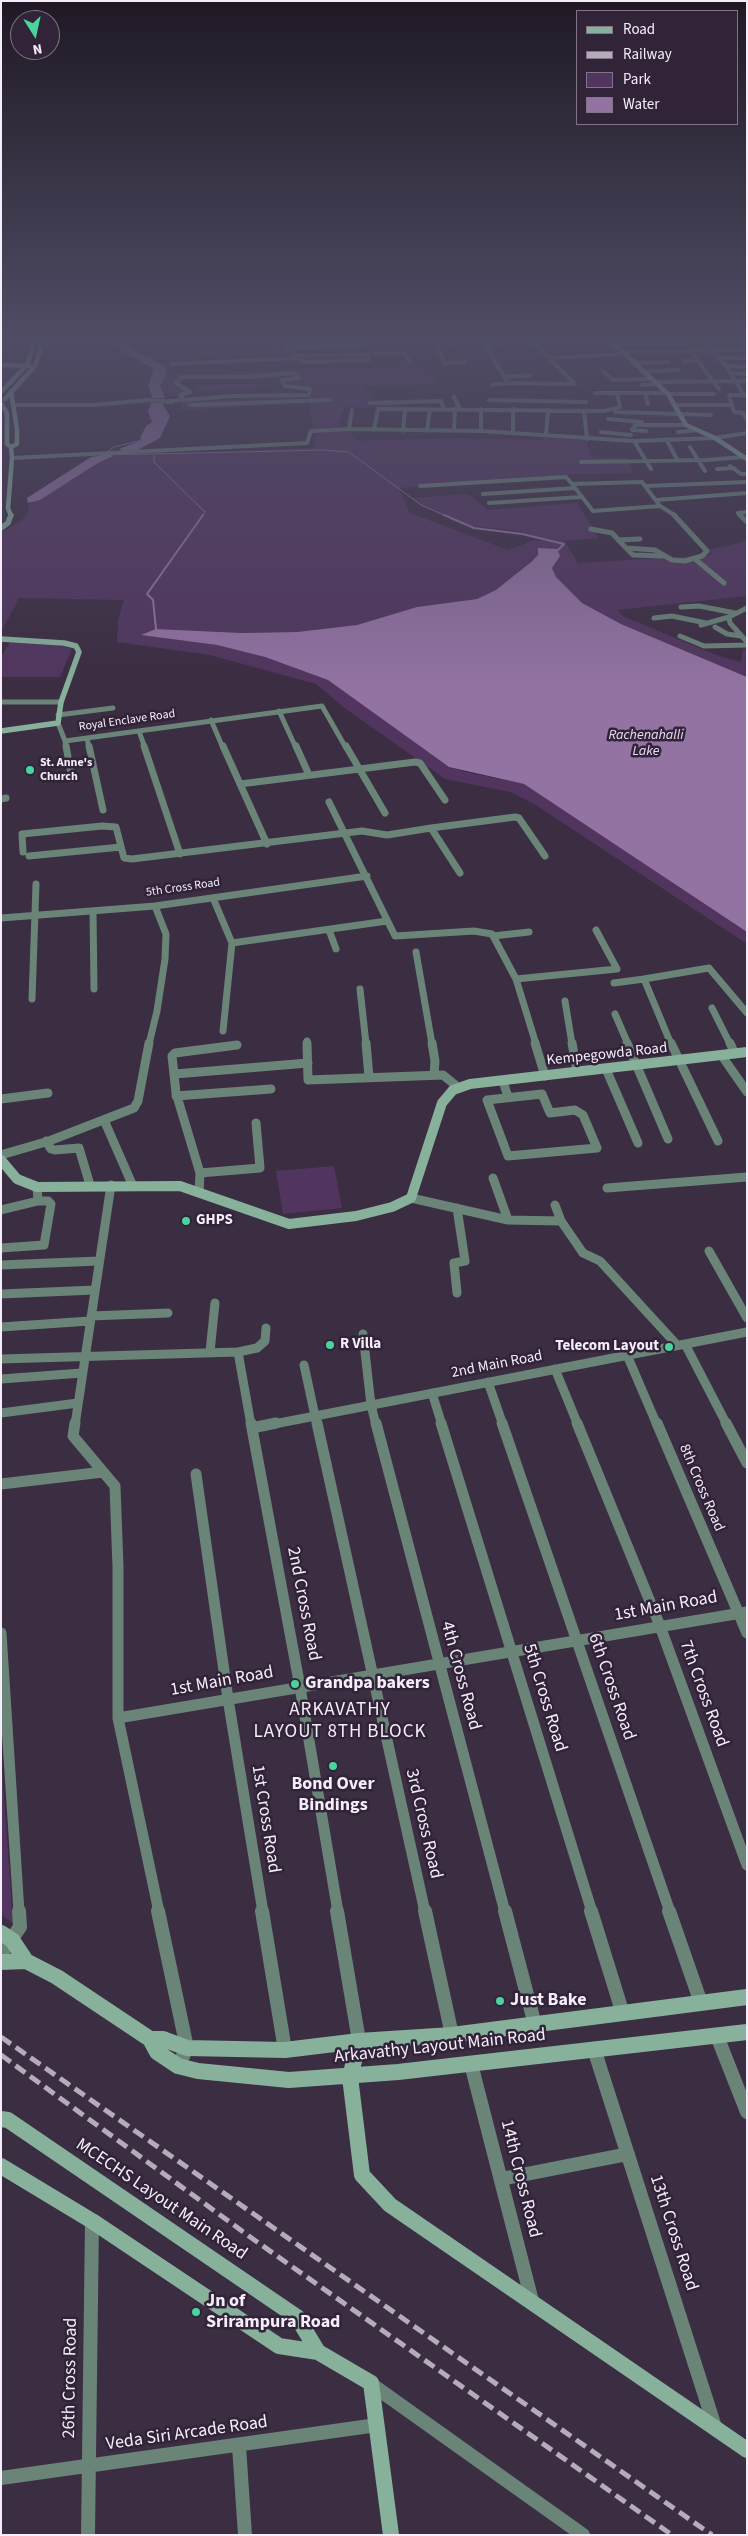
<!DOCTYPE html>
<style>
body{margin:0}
#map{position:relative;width:748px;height:2536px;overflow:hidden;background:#3b2d42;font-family:"Source Sans 3",sans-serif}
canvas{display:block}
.frame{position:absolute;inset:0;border:2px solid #f6edfb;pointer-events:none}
.legend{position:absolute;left:576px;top:10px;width:162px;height:115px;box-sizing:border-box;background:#312338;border:1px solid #807486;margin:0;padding:6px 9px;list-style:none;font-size:15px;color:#f6edfb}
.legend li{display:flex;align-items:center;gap:10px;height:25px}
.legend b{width:25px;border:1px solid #807486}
.north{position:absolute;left:10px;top:10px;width:50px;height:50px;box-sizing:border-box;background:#312338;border:1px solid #807486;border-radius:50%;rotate:170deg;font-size:14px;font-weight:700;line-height:20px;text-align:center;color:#f6edfb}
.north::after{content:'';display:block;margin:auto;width:18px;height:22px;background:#49d49d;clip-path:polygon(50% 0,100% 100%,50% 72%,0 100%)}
</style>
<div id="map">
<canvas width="748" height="2536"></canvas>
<div class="frame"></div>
<ul class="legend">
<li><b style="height:6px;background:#88b19c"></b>Road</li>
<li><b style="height:6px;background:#b5abbb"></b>Railway</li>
<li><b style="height:14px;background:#51355e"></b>Park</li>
<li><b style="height:14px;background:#9373a2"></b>Water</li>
</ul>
<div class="north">N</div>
</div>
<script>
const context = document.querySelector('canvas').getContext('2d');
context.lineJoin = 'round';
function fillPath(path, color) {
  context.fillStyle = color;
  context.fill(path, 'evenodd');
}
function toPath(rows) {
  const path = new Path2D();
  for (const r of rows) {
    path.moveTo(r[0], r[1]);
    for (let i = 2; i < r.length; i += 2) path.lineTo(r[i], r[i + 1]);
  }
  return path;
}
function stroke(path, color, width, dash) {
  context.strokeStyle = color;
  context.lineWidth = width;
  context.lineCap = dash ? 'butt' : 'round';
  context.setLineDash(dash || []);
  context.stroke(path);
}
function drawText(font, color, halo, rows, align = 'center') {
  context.font = font + ' "Source Sans 3",sans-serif';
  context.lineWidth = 5;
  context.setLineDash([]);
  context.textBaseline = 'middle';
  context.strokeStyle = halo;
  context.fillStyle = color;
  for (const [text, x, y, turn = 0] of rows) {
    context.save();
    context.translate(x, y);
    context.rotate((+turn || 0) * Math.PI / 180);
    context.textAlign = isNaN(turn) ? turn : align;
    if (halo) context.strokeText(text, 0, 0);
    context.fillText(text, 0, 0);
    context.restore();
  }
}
const green = toPath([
 [286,346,291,354,153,360,141,354,276,349,275,347],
 [424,366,440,384,365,386,372,404,406,403,408,408,345,407,338,427,313,428,310,403,181,410,183,402,313,396,311,387,291,386,286,380,302,378,294,372,248,376,179,376,174,383,181,386,187,393,164,396,160,386,165,374],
 [225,384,266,384,269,387,200,391,197,388,198,386],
 [347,430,357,441,448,438,544,440,544,437,586,441,592,458,626,458,634,473,579,474,399,488,410,513,508,550,532,541,549,540,516,531,471,526,421,505,412,498,468,494,488,510,577,503,599,538,564,541,578,563,712,555,709,550,747,541,747,596,617,610,625,617,716,655,741,662,743,649,747,649,747,677,621,624,582,603,556,577,552,568,557,562,538,555,496,591,477,599,417,607,357,625,297,632,242,633,156,629,143,635,217,645,265,657,328,680,449,767,470,773,524,784,747,932,747,944,534,804,510,792,445,779,346,709,316,684,210,655,117,642,118,620,124,600,19,598,1,632,1,533,22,520,28,512,29,504,40,500,98,463,113,456,314,448,317,433],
 [10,642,60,645,72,649,60,677,1,677,1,658],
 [334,1166,342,1208,283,1214,276,1171],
 [1,1752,13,1923,1,1915]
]);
const water = toPath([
 [109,335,118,335,135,351,165,366,167,372,160,386,165,398,153,398,148,386,152,376,153,368,121,351],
 [151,403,162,403,170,416,160,438,132,453,119,449,142,440,140,438,146,426,152,422,148,411],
 [109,454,113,456,98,463,40,500,28,503,27,498,91,457],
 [538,548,557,549,560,556,552,568,556,577,582,603,621,624,747,677,747,932,524,784,449,767,328,680,265,657,217,645,141,635,156,629,242,633,297,632,357,625,417,607,477,599,496,590,531,562,538,555]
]);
const streamFar1 = toPath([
 [107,455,323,450,349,452,421,505,446,516],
 [154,455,154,462,205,512,202,516],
 [98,458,114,447,145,439]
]);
const stream = toPath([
 [444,515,474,528,522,534,564,544,555,553],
 [156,629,153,600,147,594,203,515]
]);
const streetFar5 = toPath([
 [285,335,289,350,303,362,369,360,366,353],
 [433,335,445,365],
 [698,335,726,366,744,395],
 [726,335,728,343],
 [284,338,414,335],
 [588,340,640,339],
 [533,341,549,358,575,384,508,383,484,344,533,341],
 [435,344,453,343],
 [615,346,707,343],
 [285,348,362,345,360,336],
 [690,350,719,389],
 [621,352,747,350],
 [294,356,399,353,405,354,409,361],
 [549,358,623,354],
 [719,358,747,358],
 [684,361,698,360],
 [444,363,465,362],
 [633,363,668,362],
 [172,364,296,358],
 [726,366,747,367],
 [603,371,613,380,649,379],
 [642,372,678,370],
 [293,373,299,378,282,380,285,386,310,389,309,395,234,396,184,400,180,395,190,392,176,383,182,377,248,377,293,373],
 [730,373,747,374],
 [504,377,531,375],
 [654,382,747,381],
 [492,385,508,383],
 [642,385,657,384],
 [595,393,667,393],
 [645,393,648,404],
 [668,394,714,394],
 [747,395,729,395,734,412,743,413,747,420],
 [454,397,460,409],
 [489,400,586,402],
 [169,401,184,400],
 [370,403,441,401,444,409],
 [15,405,93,405,150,400,172,402],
 [190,405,330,400],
 [676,405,732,405],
 [481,409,481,431],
 [513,409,513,433],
 [584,411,587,439],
 [615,412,711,415],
 [608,419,642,422],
 [349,429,352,410],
 [374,430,378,409,604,411,620,407,617,393],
 [403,431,405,409],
 [427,431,430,409],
 [454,431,455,409],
 [646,431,632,430,635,425,686,425],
 [601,432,631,435],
 [678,432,698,430],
 [546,435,548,410],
 [666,439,678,461],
 [634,441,651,469],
 [690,447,705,471],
 [12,458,307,443,311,431,349,429,481,431,634,441,715,438,747,433],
 [581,462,706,460,744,457],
 [730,466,741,474,747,474],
 [717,469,734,468],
 [642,482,660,506,593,511,572,484,642,482],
 [420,486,566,477,572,484],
 [646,486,747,482],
 [483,494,575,488],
 [656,500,747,493],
 [489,503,581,497],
 [660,506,676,516],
 [741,516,738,513,747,512]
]);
const streetFar4 = toPath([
 [740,515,747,522],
 [591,529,612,533,626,548,655,550,672,560,685,561,702,556,707,551,674,515],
 [618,540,640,539],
 [626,548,633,555,662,556],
 [695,559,724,583],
 [681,607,699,606,735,613],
 [747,608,729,617,730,623,747,642],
 [654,618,672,616,706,623],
 [701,625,729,617],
 [715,627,727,634,741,636],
 [680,636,704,646,747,645],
 [1,702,61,702],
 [279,711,296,748],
 [58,715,113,708],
 [211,720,223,748],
 [58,723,65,741,322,706,346,748],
 [139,731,145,748],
 [87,738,89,748],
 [65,741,66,748]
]);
const streetFar3 = toPath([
 [66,746,72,779],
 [89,746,103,810],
 [144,746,180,854],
 [223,746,267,844],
 [296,746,309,775],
 [346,746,385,813],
 [240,784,415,762,420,763,445,800],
 [1,799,6,798],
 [329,802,395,936,474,931,492,934,516,979,536,1044],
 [431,828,515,817,519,818,545,856],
 [23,852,22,834,102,826,116,827,124,858,132,859,362,831,387,835,431,828,460,873],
 [29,856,121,847],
 [213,898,232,943,223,1031],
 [93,911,94,989],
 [1,918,155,906,367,876],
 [329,930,336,949],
 [493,936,529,932],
 [232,943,387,921],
 [416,952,432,1044],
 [516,979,617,969,596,930],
 [614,983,644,979],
 [360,989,366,1044],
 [32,999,36,884],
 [565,1001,572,1044],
 [712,1008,730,1044],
 [615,1014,628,1044],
 [307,1041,307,1044],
 [149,1044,157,1011,165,959,166,934,155,906],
 [671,1044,644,979,709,968,747,1013]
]);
const streetFar2 = toPath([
 [307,1043,308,1080,443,1075,459,1088],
 [366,1043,369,1077],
 [432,1043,435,1061,434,1075],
 [535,1043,545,1076],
 [572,1043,577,1071],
 [627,1043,668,1139],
 [671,1043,718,1141],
 [730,1043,735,1054],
 [722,1056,747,1092],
 [606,1069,638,1143],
 [175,1074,308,1063],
 [503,1081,508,1097],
 [542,1094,550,1113,575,1110,583,1115,597,1148,508,1156,487,1100,542,1094],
 [176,1096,271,1089],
 [1,1099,48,1093],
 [104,1120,132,1184],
 [46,1141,51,1149,55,1150,79,1148,90,1185],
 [1,1155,49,1141,134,1108,138,1101,149,1043],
 [200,1173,260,1168,256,1123],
 [493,1178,508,1220],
 [607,1188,747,1177],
 [199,1193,200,1173,176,1093,172,1056,175,1053,237,1045],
 [411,1198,508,1220,561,1221],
 [555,1205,561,1221,583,1253,600,1261,677,1345],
 [457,1208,465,1261,454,1263,457,1293],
 [1,1210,38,1201],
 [1,1248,44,1245,51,1204,48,1201,38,1201,37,1187],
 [709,1251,747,1318],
 [1,1265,99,1261],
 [1,1294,95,1290],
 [91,1316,168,1313],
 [1,1327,90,1321],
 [363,1334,371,1405,376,1425],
 [685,1344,727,1425],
 [210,1352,215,1303],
 [238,1352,251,1425],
 [627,1355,657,1425],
 [1,1359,238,1352,257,1348,265,1341,266,1328],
 [304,1365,317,1425],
 [555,1369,578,1425],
 [1,1379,82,1373],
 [488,1382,503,1425],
 [432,1393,442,1425],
 [1,1413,78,1403],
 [75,1425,111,1185],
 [269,1425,747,1332]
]);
const streetFar1 = toPath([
 [75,1423,73,1436,115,1486,118,1567,118,1718,159,1912],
 [251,1423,300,1687,338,1912],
 [317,1423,425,1912],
 [376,1423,505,1912],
 [441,1423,592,1912],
 [502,1423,670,1912],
 [577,1423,660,1626,747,1865],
 [657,1423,747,1633],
 [726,1423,747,1463],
 [252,1428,276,1423],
 [196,1474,228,1699,263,1912],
 [1,1484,103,1472],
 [1,1633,19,1912],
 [118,1718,747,1612]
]);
const street = toPath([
 [158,1911,187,2048,178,2066],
 [262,1911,285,2050],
 [337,1911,359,2041],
 [425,1911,452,2035],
 [505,1911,535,2025],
 [591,1911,623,2014],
 [669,1911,701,2003],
 [1,1954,20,1927,19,1911],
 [717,2036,747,2112],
 [594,2049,715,2427],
 [471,2064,532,2301],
 [501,2179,628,2154],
 [371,2384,583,2535],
 [239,2446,245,2535],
 [1,2478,377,2425],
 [88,2535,92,2221]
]);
const secondaryFar3 = toPath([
 [605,335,668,394,686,425,715,438,747,459],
 [1,365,30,366],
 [11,391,17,429,17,444,11,447],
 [1,392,27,365,32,349,29,335],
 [5,399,35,366,41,349,37,335],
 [1,403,7,413,7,444,11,447,12,458,8,508,11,516]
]);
const secondaryFar2 = toPath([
 [1,528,8,523,11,515],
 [1,639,64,643,76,646,79,652,61,702,58,723,1,731]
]);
const secondaryFar1 = toPath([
 [1,1160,17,1179,37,1187,180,1186,289,1224,356,1216,392,1207,411,1198,442,1103,453,1090,470,1084,747,1052]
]);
const secondary = toPath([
 [1,1933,12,1940,26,1961],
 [1,1962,26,1961,57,1977,150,2039],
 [747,1997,452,2035,359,2041,285,2050,187,2048,163,2039,150,2039,157,2052,178,2066,198,2071,289,2080,398,2072,747,2032],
 [359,2041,350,2077,362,2175,390,2205,747,2450],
 [1,2119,8,2120,297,2317,318,2352],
 [1,2166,92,2221,279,2346,318,2352,371,2383,391,2535]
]);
const rail = toPath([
 [1,2037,712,2535],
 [1,2055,253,2239,672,2535]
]);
const markers = [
 [30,770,5,"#49d49d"],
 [186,1221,5,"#49d49d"],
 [330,1345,5,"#49d49d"],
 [669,1347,5,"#49d49d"],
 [295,1684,5,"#49d49d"],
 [333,1766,5,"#49d49d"],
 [500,2001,5,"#49d49d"],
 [196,2312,5,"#49d49d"]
];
const farStreetnames = [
 ["Royal Enclave Road",127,721,-8],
 ["5th Cross Road",183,888,-8]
];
const farPoinames = [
 ["St. Anne's",40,763],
 ["Church",40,777]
];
const farWaternames = [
 ["Rachenahalli",646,736],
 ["Lake",646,752]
];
const streetNames = [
 ["Kempegowda Road",607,1055,-6],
 ["2nd Main Road",497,1365,-11],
 ["8th Cross Road",701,1488,67]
];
const poiNames = [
 ["GHPS",196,1221],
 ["R Villa",340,1345],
 ["Telecom Layout",659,1347,"right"]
];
const nearStreetnames = [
 ["2nd Cross Road",303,1604,79],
 ["1st Main Road",666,1607,-10],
 ["4th Cross Road",460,1676,75],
 ["1st Main Road",222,1682,-10],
 ["6th Cross Road",611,1687,71],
 ["7th Cross Road",703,1694,70],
 ["5th Cross Road",544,1698,73],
 ["1st Cross Road",265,1819,81],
 ["3rd Cross Road",423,1824,77],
 ["Arkavathy Layout Main Road",440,2047,-6],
 ["14th Cross Road",520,2179,76],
 ["MCECHS Layout Main Road",161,2200,34],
 ["13th Cross Road",673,2233,72],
 ["26th Cross Road",71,2378,-89],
 ["Veda Siri Arcade Road",187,2434,-8]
];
const nearPoinames = [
 ["Grandpa bakers",305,1684],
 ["Bond Over",333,1785,"center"],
 ["Bindings",333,1806,"center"],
 ["Just Bake",510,2001],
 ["Jn of",206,2302],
 ["Srirampura Road",206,2323]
];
const nearNeighbourhoodnames = [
 ["ARKAVATHY",340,1711],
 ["LAYOUT 8TH BLOCK",340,1733]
];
fillPath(green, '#51355e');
fillPath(water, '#9373a2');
stroke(streamFar1, '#9373a2', 1);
stroke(stream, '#9373a2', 2);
stroke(streetFar5, '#6a8477', 4);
stroke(streetFar4, '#6a8477', 5);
stroke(streetFar3, '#6a8477', 7);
stroke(streetFar2, '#6a8477', 9);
stroke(streetFar1, '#6a8477', 11);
stroke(street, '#6a8477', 14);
stroke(secondaryFar3, '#88b19c', 4.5);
stroke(secondaryFar2, '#88b19c', 5.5);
stroke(secondaryFar1, '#88b19c', 10);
stroke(secondary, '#88b19c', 16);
stroke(rail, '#b5abbb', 5, [12, 6]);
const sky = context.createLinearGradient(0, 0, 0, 690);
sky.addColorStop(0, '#201924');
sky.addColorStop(0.49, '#4f4c65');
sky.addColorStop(1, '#4f4c6500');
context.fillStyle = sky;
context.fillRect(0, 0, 748, 690);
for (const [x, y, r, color] of markers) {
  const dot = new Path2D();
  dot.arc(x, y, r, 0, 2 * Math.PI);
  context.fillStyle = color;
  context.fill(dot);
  stroke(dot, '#312338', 2);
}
drawText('12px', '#f6edfb', '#312338', farStreetnames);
drawText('bold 12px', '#f6edfb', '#312338', farPoinames, 'left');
drawText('italic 14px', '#ebd8f5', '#312338', farWaternames);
drawText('15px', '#f6edfb', '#312338', streetNames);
drawText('bold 15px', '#f6edfb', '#312338', poiNames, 'left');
drawText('18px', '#f6edfb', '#312338', nearStreetnames);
drawText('bold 18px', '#f6edfb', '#312338', nearPoinames, 'left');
context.letterSpacing = '1px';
drawText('19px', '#f6edfb', '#312338', nearNeighbourhoodnames);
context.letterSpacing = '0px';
</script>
